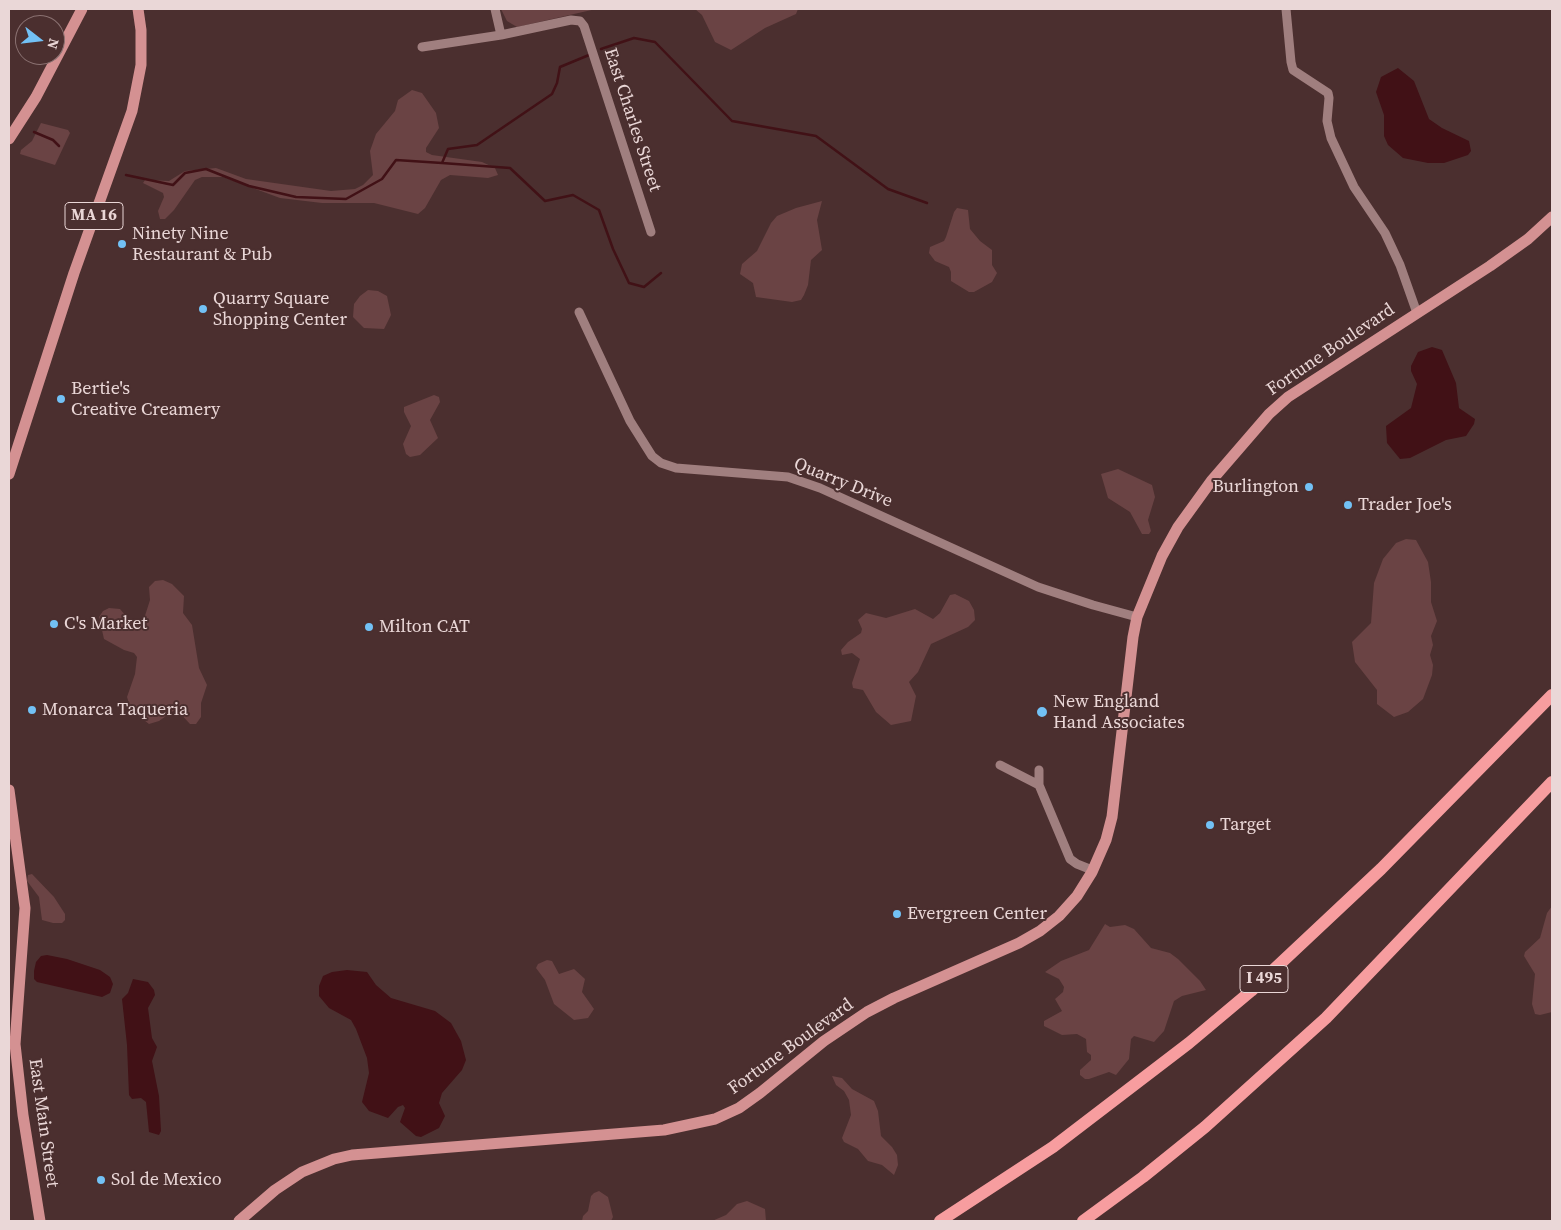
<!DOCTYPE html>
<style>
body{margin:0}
#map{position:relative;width:1561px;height:1230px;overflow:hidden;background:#4b2f2f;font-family:"Source Serif 4",serif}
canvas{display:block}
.frame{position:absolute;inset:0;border:10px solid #ead7d7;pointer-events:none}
.north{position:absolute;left:15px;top:15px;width:50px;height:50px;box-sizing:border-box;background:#4b2f2f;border:1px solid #8b7272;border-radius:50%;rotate:106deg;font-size:14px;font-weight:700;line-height:20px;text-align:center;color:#ead7d7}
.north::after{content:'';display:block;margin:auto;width:18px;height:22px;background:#72c1f5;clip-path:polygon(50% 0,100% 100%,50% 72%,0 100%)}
</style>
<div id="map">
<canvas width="1561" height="1230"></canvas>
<div class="frame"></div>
<div class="north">N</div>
</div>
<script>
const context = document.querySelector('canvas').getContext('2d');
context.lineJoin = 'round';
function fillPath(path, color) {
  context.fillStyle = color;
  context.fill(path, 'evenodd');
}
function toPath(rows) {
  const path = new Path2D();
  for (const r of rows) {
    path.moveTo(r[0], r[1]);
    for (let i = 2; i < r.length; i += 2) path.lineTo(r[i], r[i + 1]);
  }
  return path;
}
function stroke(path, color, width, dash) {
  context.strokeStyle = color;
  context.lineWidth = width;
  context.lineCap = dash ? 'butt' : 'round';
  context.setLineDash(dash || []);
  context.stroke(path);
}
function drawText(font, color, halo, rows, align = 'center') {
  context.font = font + ' "Source Serif 4",serif';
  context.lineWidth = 4;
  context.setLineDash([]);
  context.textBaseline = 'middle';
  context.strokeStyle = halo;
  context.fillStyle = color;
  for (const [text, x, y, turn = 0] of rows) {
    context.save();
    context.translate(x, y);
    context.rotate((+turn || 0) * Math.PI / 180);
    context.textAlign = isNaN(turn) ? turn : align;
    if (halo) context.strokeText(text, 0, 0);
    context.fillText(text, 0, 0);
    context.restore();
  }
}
const green = toPath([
 [501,9,596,9,517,27,507,21],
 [695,9,798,9,796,14,765,28,731,50,715,42,702,15],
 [412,90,422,93,436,113,439,128,426,148,426,152,432,155,482,162,495,168,498,175,488,178,450,175,441,180,425,208,418,214,374,203,322,203,280,198,223,177,202,177,195,180,174,210,165,219,160,219,158,211,164,197,163,193,143,183,145,180,148,180,169,181,185,171,216,168,246,179,331,191,355,189,363,185,373,175,370,151,376,134,395,111,398,100],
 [41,123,68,130,70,133,55,165,20,154,21,150,32,141],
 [822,201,817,220,822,250,811,260,808,285,804,295,801,300,792,302,756,297,753,283,740,274,742,264,757,251,771,223,777,216,796,208],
 [957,208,968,210,970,229,980,241,992,250,992,265,997,273,992,282,974,292,969,292,951,281,951,272,949,267,935,261,929,253,930,247,944,241,946,237,954,212],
 [368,290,378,291,387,296,391,315,384,329,364,328,353,317,354,304,360,296],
 [434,395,439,397,440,402,430,420,438,438,420,455,410,457,406,454,403,444,411,426,404,412,404,407],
 [1118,469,1152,485,1155,497,1148,520,1151,531,1149,534,1142,534,1130,512,1108,498,1101,474],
 [1406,539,1416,540,1428,562,1431,582,1431,602,1437,621,1431,636,1433,645,1430,655,1433,665,1432,675,1423,699,1408,712,1394,717,1377,704,1377,690,1355,662,1352,642,1371,623,1374,583,1383,559,1396,543],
 [163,580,172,584,184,596,183,613,192,625,199,668,207,685,201,703,201,717,196,724,190,724,176,709,159,721,149,724,131,710,127,697,135,674,137,657,134,653,124,650,104,639,99,617,103,611,109,608,120,609,131,622,140,624,143,622,150,600,149,587,155,581],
 [955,594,969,601,974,610,975,620,968,627,931,644,918,672,909,682,916,696,911,721,891,725,876,712,863,690,853,688,852,683,860,659,852,653,842,655,841,650,848,642,861,633,862,629,858,620,866,613,886,618,915,609,933,619,940,613,950,595],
 [32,874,54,897,65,914,65,920,62,923,53,923,42,920,39,897,27,881,28,875],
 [1552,906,1552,1012,1540,1015,1535,1014,1532,1004,1535,974,1524,956,1525,952,1540,938,1547,913],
 [1105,924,1110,927,1125,925,1134,929,1151,948,1170,953,1178,959,1200,981,1206,990,1182,996,1174,1001,1164,1031,1154,1042,1134,1036,1131,1039,1129,1059,1116,1075,1109,1072,1089,1079,1085,1079,1080,1075,1080,1070,1091,1060,1091,1055,1087,1052,1086,1039,1077,1034,1062,1035,1044,1026,1044,1021,1062,1011,1055,999,1063,992,1064,987,1059,979,1045,972,1061,961,1089,950],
 [547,960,552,961,559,974,574,969,585,979,582,992,594,1009,588,1018,574,1020,554,1004,545,980,536,968,538,964],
 [832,1076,842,1078,852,1089,874,1101,878,1111,881,1136,892,1147,897,1155,898,1165,894,1175,882,1165,868,1161,858,1149,844,1142,842,1138,851,1115,849,1100,844,1091,836,1085],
 [599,1191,608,1197,613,1217,611,1221,582,1221,583,1216,588,1211,591,1196,594,1193],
 [747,1201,765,1209,766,1221,712,1221,726,1215,737,1204]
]);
const water = toPath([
 [1398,68,1414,81,1429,119,1442,128,1469,141,1471,151,1468,155,1444,163,1428,163,1403,158,1388,145,1384,136,1384,115,1376,92,1381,77],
 [1432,347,1442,350,1456,383,1459,408,1475,419,1474,424,1466,436,1446,440,1410,458,1400,459,1387,443,1386,426,1411,408,1417,384,1411,371,1411,366,1418,352],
 [47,955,67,959,100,970,110,977,113,984,110,993,102,997,37,982,34,979,34,971,36,962,41,956],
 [347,970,367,972,376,985,391,998,435,1011,451,1023,461,1041,466,1060,462,1070,442,1093,439,1103,445,1116,439,1128,421,1137,416,1136,400,1122,405,1108,403,1105,398,1107,388,1118,369,1111,362,1102,369,1073,367,1058,356,1029,351,1020,329,1008,319,996,319,986,323,976,332,972],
 [133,979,148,982,154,990,155,995,148,1008,152,1038,157,1047,152,1061,159,1096,161,1131,159,1135,149,1132,146,1102,141,1098,132,1099,129,1095,127,1045,122,999,128,993]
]);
const stream = toPath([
 [601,49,634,38,655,42,732,121,816,136,888,189,927,203],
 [34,132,53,140,59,146],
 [442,163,510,168,545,201,573,195,599,210,613,249,629,283,644,287,661,273],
 [126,175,173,185,185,173,206,169,249,186,296,197,346,199,382,179,396,160,442,163,448,149,477,145,552,94,557,83,560,67,589,55]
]);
const minor = toPath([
 [495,9,501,35],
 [1286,9,1291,62,1293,70,1328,93,1329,98,1327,121,1331,138,1354,187,1385,233,1400,265,1417,313],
 [422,47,501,35,571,20,580,21,584,26,651,232],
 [579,312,630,421,652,456,661,463,676,468,788,477,820,488,1038,587,1093,605,1137,617],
 [1000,765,1039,785,1039,770],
 [1039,785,1070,859,1077,864,1092,870]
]);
const major = toPath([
 [9,139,36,97,82,9],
 [9,474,74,273,132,111,141,65,141,30,138,9],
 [9,790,25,908,15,1044,23,1115,40,1221],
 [239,1221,275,1190,302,1172,334,1159,352,1155,664,1130,715,1119,739,1108,760,1093,824,1041,867,1012,894,998,1019,943,1040,931,1059,916,1077,896,1092,872,1106,840,1112,817,1133,637,1137,617,1162,556,1178,527,1212,480,1269,414,1288,397,1490,266,1528,239,1552,217]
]);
const highway = toPath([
 [940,1221,1053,1147,1189,1043,1251,991,1381,869,1552,695],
 [1083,1221,1143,1177,1205,1127,1326,1018,1552,782]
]);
const markers = [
 [122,244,5,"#72c1f5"],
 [203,309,5,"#72c1f5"],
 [61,399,5,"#72c1f5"],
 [1309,487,5,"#72c1f5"],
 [1348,505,5,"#72c1f5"],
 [54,624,5,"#72c1f5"],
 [369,627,5,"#72c1f5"],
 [32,710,5,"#72c1f5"],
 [1042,712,6,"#72c1f5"],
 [1210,825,5,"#72c1f5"],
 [897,914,5,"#72c1f5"],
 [101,1180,5,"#72c1f5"]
];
const shields = [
 [94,216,58],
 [1264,979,48]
];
const shieldNames = [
 ["MA 16",94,216],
 ["I 495",1264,979]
];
const streetNames = [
 ["East Charles Street",632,120,72],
 ["Fortune Boulevard",1331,350,-34],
 ["Quarry Drive",843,483,22],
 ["Fortune Boulevard",791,1047,-36],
 ["East Main Street",43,1123,82]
];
const poiNames = [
 ["Ninety Nine",132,234],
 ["Restaurant & Pub",132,255],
 ["Quarry Square",213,299],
 ["Shopping Center",213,320],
 ["Bertie's",71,389],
 ["Creative Creamery",71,410],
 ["Burlington",1299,487,"right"],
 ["Trader Joe's",1358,505],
 ["C's Market",64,624],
 ["Milton CAT",379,627],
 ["New England",1053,702],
 ["Hand Associates",1053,723],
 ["Monarca Taqueria",42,710],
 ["Target",1220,825],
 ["Evergreen Center",907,914],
 ["Sol de Mexico",111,1180]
];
fillPath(green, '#6a4344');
fillPath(water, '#411116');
stroke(stream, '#411116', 2.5);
stroke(minor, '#a07f7f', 9);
stroke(major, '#d49192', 11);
stroke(highway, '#f79d9f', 12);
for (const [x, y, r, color] of markers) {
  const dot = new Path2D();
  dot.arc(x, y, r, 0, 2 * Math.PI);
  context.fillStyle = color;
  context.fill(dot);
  stroke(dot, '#4b2f2f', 2);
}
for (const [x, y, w] of shields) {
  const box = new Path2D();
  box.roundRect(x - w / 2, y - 13.5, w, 27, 4);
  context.fillStyle = '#4b2f2f';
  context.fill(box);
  stroke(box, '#ead7d7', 1);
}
drawText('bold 16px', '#ead7d7', null, shieldNames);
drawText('18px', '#ead7d7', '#4b2f2f', streetNames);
drawText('18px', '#ead7d7', '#4b2f2f', poiNames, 'left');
</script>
